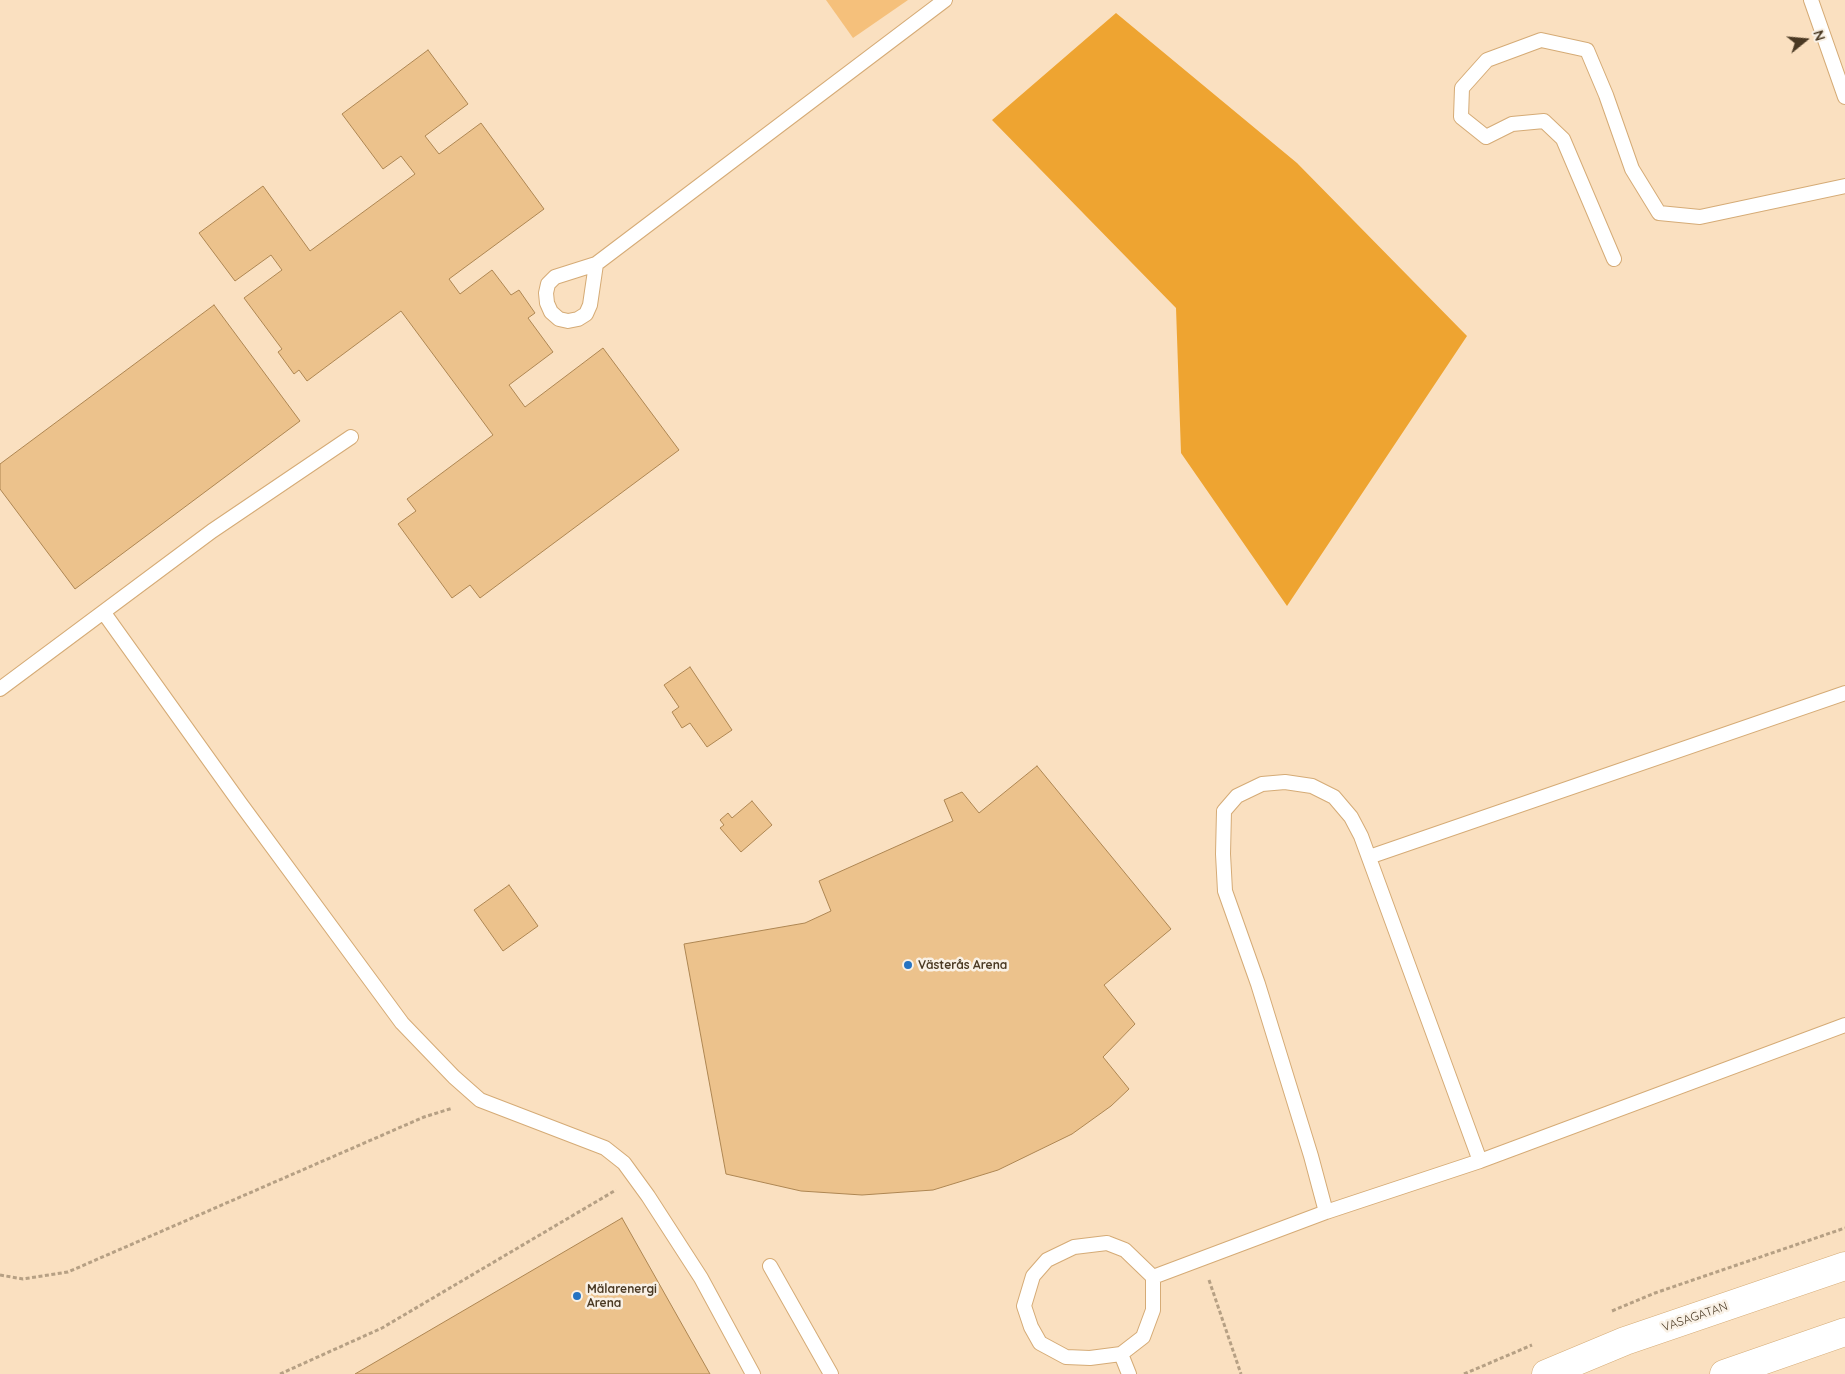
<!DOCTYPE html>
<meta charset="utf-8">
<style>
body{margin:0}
#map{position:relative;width:1845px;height:1374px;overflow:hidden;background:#fae0c0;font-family:Quicksand,sans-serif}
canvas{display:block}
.north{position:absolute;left:1780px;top:15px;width:50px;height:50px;-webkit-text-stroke:4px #f9f1e6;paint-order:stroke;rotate:73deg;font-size:14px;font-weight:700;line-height:20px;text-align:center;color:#4a3923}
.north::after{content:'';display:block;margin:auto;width:18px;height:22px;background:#4a3923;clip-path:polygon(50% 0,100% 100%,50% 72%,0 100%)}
</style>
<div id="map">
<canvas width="1845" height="1374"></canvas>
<div class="north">N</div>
</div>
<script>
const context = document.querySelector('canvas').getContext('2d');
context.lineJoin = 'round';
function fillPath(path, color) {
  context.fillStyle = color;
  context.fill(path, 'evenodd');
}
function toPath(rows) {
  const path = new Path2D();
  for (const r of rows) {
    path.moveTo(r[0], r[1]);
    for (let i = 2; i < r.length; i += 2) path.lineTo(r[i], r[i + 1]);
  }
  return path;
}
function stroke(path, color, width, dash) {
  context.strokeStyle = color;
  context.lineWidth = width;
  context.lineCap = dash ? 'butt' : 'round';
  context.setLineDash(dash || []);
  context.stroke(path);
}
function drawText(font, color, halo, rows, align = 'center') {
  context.font = font + ' Quicksand,sans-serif';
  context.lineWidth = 5;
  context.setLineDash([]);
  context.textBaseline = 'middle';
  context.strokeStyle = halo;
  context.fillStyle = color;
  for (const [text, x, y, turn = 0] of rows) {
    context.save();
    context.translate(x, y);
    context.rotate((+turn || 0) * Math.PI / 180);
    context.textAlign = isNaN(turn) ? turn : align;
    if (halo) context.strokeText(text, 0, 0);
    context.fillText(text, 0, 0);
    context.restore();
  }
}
const green = toPath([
 [826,0,908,0,853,38]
]);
const forest = toPath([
 [1116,13,1297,163,1467,336,1287,606,1181,453,1176,308,992,120]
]);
const building = toPath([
 [428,50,468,104,425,136,439,154,481,123,544,209,449,279,460,294,492,270,511,295,519,290,535,313,528,318,553,352,509,385,525,407,603,348,679,450,480,598,470,585,452,598,398,524,416,511,407,499,493,435,401,311,307,381,299,370,294,374,278,352,282,349,244,298,282,270,271,255,235,281,199,233,263,186,310,251,415,174,401,156,383,169,342,114,428,50],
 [214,305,300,421,75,589,0,489,0,464,214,305],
 [690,667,732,730,707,747,690,723,682,728,672,712,679,707,664,685,690,667],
 [1037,766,1171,929,1104,985,1135,1024,1103,1057,1129,1089,1111,1106,1072,1134,998,1170,933,1190,862,1195,801,1191,726,1174,684,944,805,923,831,911,819,881,953,821,944,800,962,792,979,813,1037,766],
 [752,801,772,825,741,852,720,828,724,825,720,820,728,813,732,818,752,801],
 [509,885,538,926,503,951,474,910,509,885],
 [622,1218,710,1374,355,1374,622,1218]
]);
const path = toPath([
 [0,1275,23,1279,68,1272,424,1117,453,1108],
 [1209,1280,1241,1374],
 [1612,1311,1655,1293,1845,1228],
 [280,1374,382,1328,616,1190],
 [1464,1374,1532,1345]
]);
const lane = toPath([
 [1811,0,1845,97],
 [1614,259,1563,139,1544,121,1512,124,1486,137,1461,117,1462,88,1487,60,1541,40,1587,50,1606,95,1632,169,1659,213,1700,217,1845,186],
 [596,264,590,305,586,314,578,319,568,321,559,319,551,312,547,303,546,293,548,284,555,277,596,264,945,0],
 [104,613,240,803,402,1023,454,1077,480,1100,605,1148,624,1163,648,1196,701,1278,753,1374],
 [0,689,212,531,351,437],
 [1369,857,1845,693],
 [1326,1212,1311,1156,1258,984,1225,891,1223,854,1224,811,1237,796,1262,784,1285,782,1312,786,1334,797,1351,817,1361,836,1480,1161],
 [1107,1243,1125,1250,1153,1277,1153,1310,1143,1337,1121,1354,1090,1358,1066,1357,1040,1343,1031,1327,1024,1306,1033,1276,1047,1260,1074,1247,1107,1243],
 [770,1266,831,1374],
 [1153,1277,1326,1212,1480,1161,1845,1025],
 [1121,1354,1129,1374]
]);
const secondary = toPath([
 [1546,1374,1625,1341,1845,1266],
 [1724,1374,1845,1332]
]);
const markers = [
 [908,965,5,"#2573c2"],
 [577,1296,5,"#2573c2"]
];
const poiNames = [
 ["Västerås Arena",918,965],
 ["Mälarenergi",587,1289],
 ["Arena",587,1303]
];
const streetNames = [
 ["VASAGATAN",1695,1317,-19]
];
fillPath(green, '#f5c07b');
fillPath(forest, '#eea431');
fillPath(building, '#ecc28c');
stroke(building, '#ae8652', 1);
stroke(lane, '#d5ab76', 16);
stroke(secondary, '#d5ab76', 29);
stroke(path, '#b6a084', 3, [4, 2.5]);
stroke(lane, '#fff', 14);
stroke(secondary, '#fff', 28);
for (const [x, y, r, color] of markers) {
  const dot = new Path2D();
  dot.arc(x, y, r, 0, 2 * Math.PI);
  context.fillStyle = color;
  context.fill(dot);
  stroke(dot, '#f9f1e6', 2);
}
drawText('bold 12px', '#4a3923', '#f9f1e6', poiNames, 'left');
drawText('12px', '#4a3923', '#f9f1e6', streetNames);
</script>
